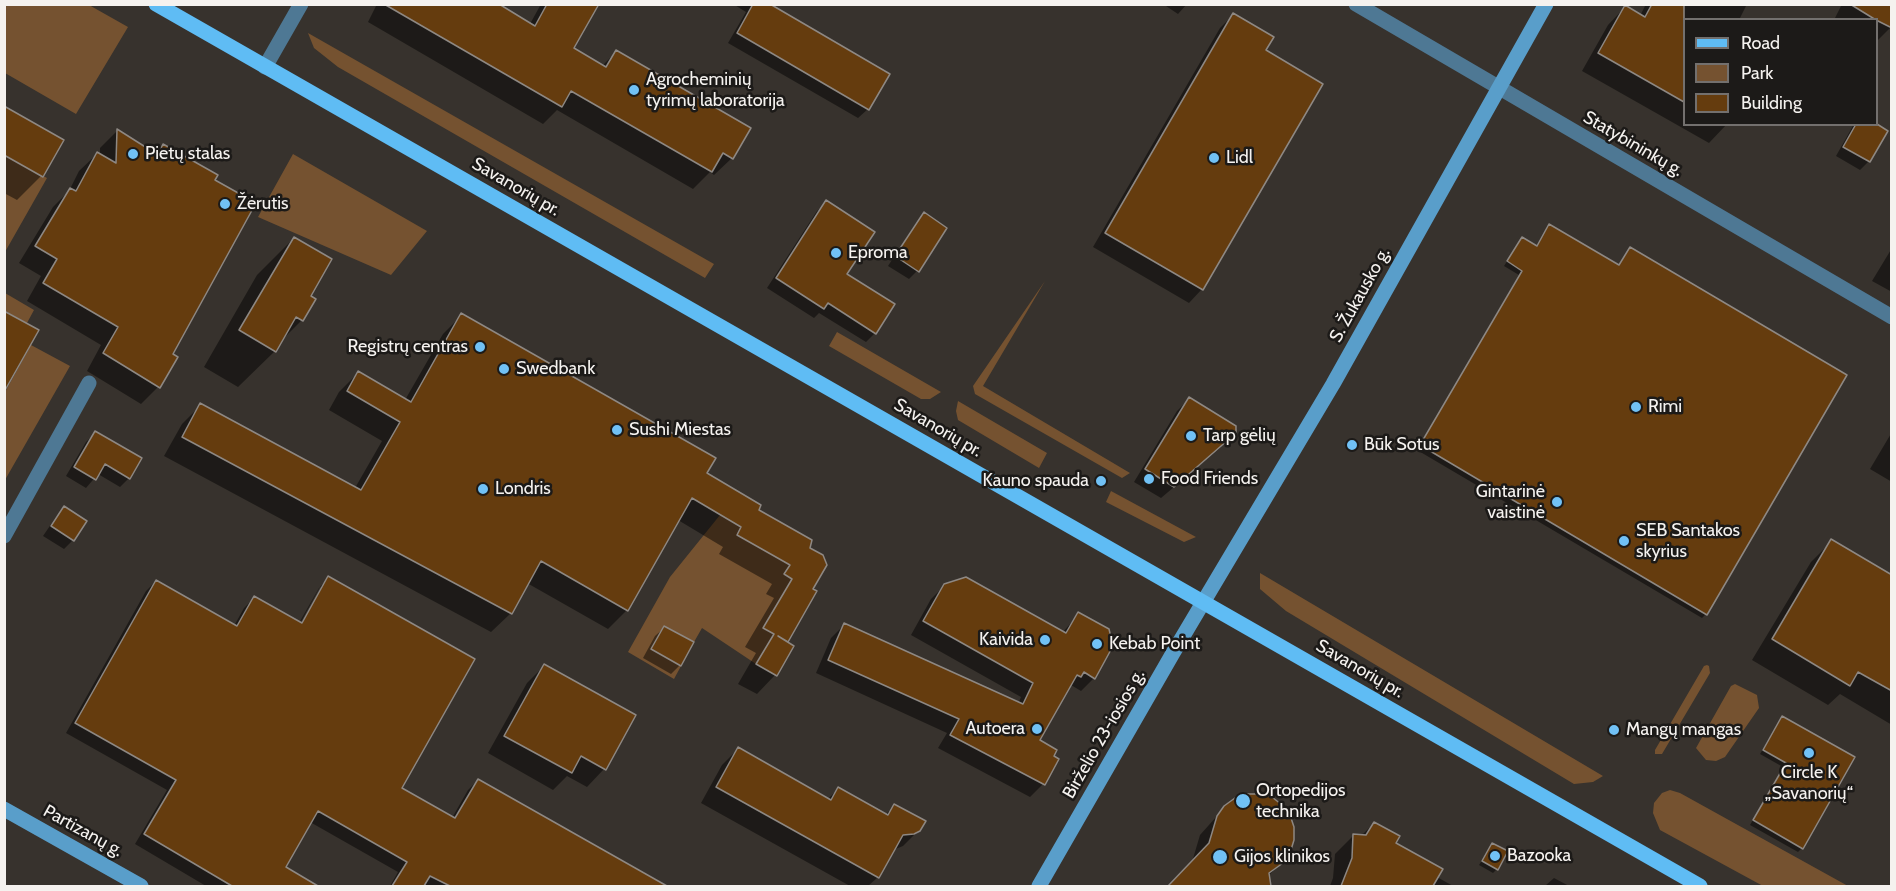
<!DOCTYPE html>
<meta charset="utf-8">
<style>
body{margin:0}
#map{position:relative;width:1896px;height:891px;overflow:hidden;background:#37322d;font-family:Cabin,sans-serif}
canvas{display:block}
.frame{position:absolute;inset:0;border:6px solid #f5f2ef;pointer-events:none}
.legend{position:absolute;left:1683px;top:18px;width:195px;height:108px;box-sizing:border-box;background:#1c1a18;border:2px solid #73706e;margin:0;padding:8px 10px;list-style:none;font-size:18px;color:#f5f2ef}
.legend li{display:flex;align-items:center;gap:12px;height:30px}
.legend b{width:30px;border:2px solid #73706e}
</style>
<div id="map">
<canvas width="1896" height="891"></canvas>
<div class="frame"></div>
<ul class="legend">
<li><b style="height:8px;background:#5fbcf4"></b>Road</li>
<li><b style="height:16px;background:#755230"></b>Park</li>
<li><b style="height:16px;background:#653c0e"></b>Building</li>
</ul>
</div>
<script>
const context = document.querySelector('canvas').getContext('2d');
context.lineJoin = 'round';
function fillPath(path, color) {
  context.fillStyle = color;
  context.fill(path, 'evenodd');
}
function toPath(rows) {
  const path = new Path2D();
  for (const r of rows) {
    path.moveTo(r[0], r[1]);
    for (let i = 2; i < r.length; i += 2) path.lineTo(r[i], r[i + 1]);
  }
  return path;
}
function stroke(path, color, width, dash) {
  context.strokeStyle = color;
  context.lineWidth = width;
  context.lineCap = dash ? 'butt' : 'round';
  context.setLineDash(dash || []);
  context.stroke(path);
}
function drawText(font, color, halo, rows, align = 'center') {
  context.font = font + ' Cabin,sans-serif';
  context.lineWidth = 5;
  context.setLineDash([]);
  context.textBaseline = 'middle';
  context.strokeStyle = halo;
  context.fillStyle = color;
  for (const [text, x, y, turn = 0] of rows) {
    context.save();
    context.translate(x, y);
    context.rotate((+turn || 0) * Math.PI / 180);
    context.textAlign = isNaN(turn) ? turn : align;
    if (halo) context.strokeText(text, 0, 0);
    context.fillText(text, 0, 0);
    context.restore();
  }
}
const green = toPath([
 [5,4,89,5,128,27,76,114,5,73],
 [308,33,714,264,705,278,338,67,314,48],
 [293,154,427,231,391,275,258,217],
 [4,155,47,178,5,252,4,252],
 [1045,281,983,386,1130,473,1122,478,975,394,973,386],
 [5,293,34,310,27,323,5,311],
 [837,332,941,392,930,399,921,399,829,346],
 [31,345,70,366,5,480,5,392],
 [958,401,1047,453,1039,468,958,420,956,411],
 [1111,491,1196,537,1184,542,1106,502],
 [720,515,741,527,738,535,790,565,784,574,792,579,763,628,774,634,756,664,702,628,694,642,664,626,651,649,681,666,674,679,628,652,670,577],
 [1260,573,1603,776,1593,782,1574,784,1286,611,1260,589],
 [1707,665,1709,666,1710,673,1662,754,1655,754,1655,750,1704,666],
 [1735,684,1757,695,1759,708,1725,757,1716,761,1706,760,1696,748,1731,686],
 [1670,790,1680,793,1848,886,1763,886,1660,830,1653,813,1654,803,1662,793]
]);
const shadow = toPath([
 [377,4,496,4,530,24,541,4,597,4,572,49,602,66,616,52,732,158,714,175,710,172,693,189,557,110,543,124,368,22],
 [733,4,767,4,868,109,858,118,728,43,746,12],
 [1163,4,1187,4,1178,14],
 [1646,4,1747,4,1739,20,1684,20,1684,124,1727,124,1709,143,1582,71,1608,25,1625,7,1640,16],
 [1842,4,1892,4,1892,26,1876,42,1876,20,1834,20],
 [1233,15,1202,289,1189,303,1093,247,1220,28],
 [4,108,41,176,17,200,4,193],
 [1854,124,1874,124,1869,161,1860,170,1836,156],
 [117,131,154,154,163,146,171,355,158,387,141,404,87,371,101,345,27,301,41,276,19,263,53,207,69,191,79,171,97,154,100,156,100,148],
 [827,202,845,274,875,333,866,342,819,313,814,318,767,288,817,211],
 [924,214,917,271,909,279,888,266,916,223],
 [1550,225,1618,266,1630,249,1706,614,1702,618,1417,450,1519,275,1504,266,1522,238,1536,247],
 [294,238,309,297,302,320,280,342,275,351,238,387,204,367,257,275],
 [1892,248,1892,292,1872,281],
 [462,315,705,474,757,510,810,541,785,642,792,646,775,675,757,694,738,684,756,653,745,647,774,598,766,594,772,584,719,554,723,547,678,520,627,610,608,629,527,583,510,614,491,632,164,456,182,424,201,405,355,488,382,441,329,410,339,392,358,373,405,400,443,334],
 [1189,399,1237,428,1219,449,1161,498,1134,482,1177,411],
 [1892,432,1892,482,1870,469],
 [95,433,129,478,120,487,98,474,86,488,66,476,86,442],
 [64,508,85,521,73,540,64,549,43,536,56,517],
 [1832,541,1892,631,1892,725,1840,694,1828,705,1752,660,1811,562],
 [329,578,400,789,452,818,468,790,478,780,664,886,390,886,398,872,310,822,284,868,315,886,206,886,135,844,167,790,66,733,146,591,156,581,234,626,244,608,254,598,299,623,319,588],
 [320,587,324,587,299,630,297,629],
 [945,585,1062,633,1079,614,1094,678,1081,691,1071,685,1038,741,1057,759,1043,784,1030,797,938,748,947,733,816,673,831,638,844,625,1018,704,1021,697,911,635,931,599],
 [664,628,680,665,671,674,643,658,655,636],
 [544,666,634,716,604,769,587,787,567,776,553,790,488,753,527,683],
 [1782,718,1802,848,1798,852,1750,825,1783,767,1760,754],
 [738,749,828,799,838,789,885,815,895,806,919,830,903,846,893,850,877,878,868,886,850,886,701,803,722,765],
 [1225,807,1282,862,1268,876,1270,886,1169,886,1192,862,1200,835],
 [1374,823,1394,844,1437,877,1453,886,1330,886,1333,878,1335,854,1354,835,1361,836],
 [1493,844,1497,869,1493,873,1479,865],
 [1554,878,1569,886,1545,886]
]);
const building = toPath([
 [384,4,499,4,535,26,547,4,599,4,574,48,606,67,616,50,751,128,733,159,723,153,712,172,571,91,562,107,384,4],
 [753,4,770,4,890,74,869,110,737,33,753,4],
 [1652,4,1684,4,1684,102,1598,53,1625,5,1645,17,1652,4],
 [1850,4,1892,4,1892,28,1876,20,1850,4],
 [1233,13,1274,37,1266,50,1323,84,1203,290,1105,233,1233,13],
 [4,106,64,140,43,177,4,155,4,106],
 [1856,124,1877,124,1888,131,1870,162,1843,147,1856,124],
 [117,129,158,155,163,144,218,175,215,180,256,203,173,354,178,357,160,388,103,353,118,327,43,283,57,259,35,246,70,188,76,191,97,152,116,163,117,129],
 [826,200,875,232,847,274,895,304,876,334,828,303,824,309,776,278,826,200],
 [924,212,947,228,919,272,895,256,924,212],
 [1549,224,1619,265,1630,247,1847,375,1707,615,1420,445,1522,271,1507,261,1522,237,1537,246,1549,224],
 [294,237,332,259,311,296,316,299,303,321,296,317,276,352,239,330,294,237],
 [4,311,39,330,4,392,4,311],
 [461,313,716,458,707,473,761,505,759,510,812,540,810,548,823,555,827,565,813,589,817,591,788,642,778,636,794,646,777,676,756,664,774,634,763,628,792,579,784,574,790,565,737,535,741,527,692,498,628,611,541,561,512,614,182,437,200,403,361,490,400,422,347,391,358,371,411,402,461,313],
 [1189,397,1236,426,1236,433,1174,487,1145,469,1189,397],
 [95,431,142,458,130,479,105,464,96,480,74,467,95,431],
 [64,506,87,521,74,541,51,526,64,506],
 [1831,539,1892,575,1892,691,1858,672,1850,686,1772,639,1831,539],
 [328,576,475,659,402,788,455,818,478,779,667,886,450,886,430,876,424,886,392,886,407,862,318,811,286,867,318,886,232,886,144,834,176,780,75,723,156,580,237,626,254,596,302,623,328,576],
 [966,577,1066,633,1078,612,1109,629,1113,646,1095,679,1084,672,1081,677,1077,675,1040,740,1057,750,1054,756,1059,759,1045,785,950,735,959,719,828,660,844,623,1023,704,1033,683,923,621,944,584,966,577],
 [664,626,694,642,681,666,651,649,664,626],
 [544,664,636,715,606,770,581,756,572,773,504,736,544,664],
 [1782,716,1855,757,1803,849,1753,820,1786,763,1763,750,1782,716],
 [738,747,831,800,838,787,888,815,894,804,926,821,920,831,914,834,903,835,879,878,716,787,738,747],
 [1247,794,1259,794,1272,797,1282,805,1290,815,1294,827,1294,840,1290,853,1283,863,1269,873,1271,886,1168,886,1209,843,1217,816,1224,806,1235,798,1247,794],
 [1374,822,1400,836,1396,843,1443,869,1433,886,1341,886,1352,858,1353,834,1366,835,1374,822],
 [1492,843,1508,851,1498,870,1482,861,1492,843]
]);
const street = toPath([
 [1356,4,1892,317],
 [265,67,301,4],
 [4,536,89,383]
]);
const secondary = toPath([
 [4,809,141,886],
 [1039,886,1173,653,1333,384,1546,4]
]);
const primary = toPath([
 [156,4,1700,886]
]);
const markers = [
 [634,90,6,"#71c1f5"],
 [133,154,6,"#71c1f5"],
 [1214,158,6,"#71c1f5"],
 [225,204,6,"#71c1f5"],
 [836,253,6,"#71c1f5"],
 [480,347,6,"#71c1f5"],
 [504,369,6,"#71c1f5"],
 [1636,407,6,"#71c1f5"],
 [617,430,6,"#71c1f5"],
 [1191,436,6,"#71c1f5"],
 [1352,445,6,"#71c1f5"],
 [1149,479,6,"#71c1f5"],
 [1101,481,6,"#71c1f5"],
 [483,489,6,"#71c1f5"],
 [1557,502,6,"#71c1f5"],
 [1624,541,6,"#71c1f5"],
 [1045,640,6,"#71c1f5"],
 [1097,644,6,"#71c1f5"],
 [1037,729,6,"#71c1f5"],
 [1614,730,6,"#71c1f5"],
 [1809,753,6,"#71c1f5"],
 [1243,801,8,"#71c1f5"],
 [1495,856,6,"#71c1f5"],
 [1220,857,8,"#71c1f5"]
];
const poiNames = [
 ["Agrocheminių",646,80],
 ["tyrimų laboratorija",646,101],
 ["Pietų stalas",145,154],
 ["Lidl",1226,158],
 ["Žėrutis",237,204],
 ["Eproma",848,253],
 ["Registrų centras",468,347,"right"],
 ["Swedbank",516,369],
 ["Rimi",1648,407],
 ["Sushi Miestas",629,430],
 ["Tarp gėlių",1203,436],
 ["Būk Sotus",1364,445],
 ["Food Friends",1161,479],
 ["Kauno spauda",1089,481,"right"],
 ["Londris",495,489],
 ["Gintarinė",1545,492,"right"],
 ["vaistinė",1545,513,"right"],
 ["SEB Santakos",1636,531],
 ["skyrius",1636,552],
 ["Kaivida",1033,640,"right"],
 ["Kebab Point",1109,644],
 ["Autoera",1025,729,"right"],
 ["Mangų mangas",1626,730],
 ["Circle K",1809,773,"center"],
 ["„Savanorių“",1809,794,"center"],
 ["Ortopedijos",1256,791],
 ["technika",1256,812],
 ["Bazooka",1507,856],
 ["Gijos klinikos",1234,857]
];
const streetNames = [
 ["Statybininkų g.",1633,144,30],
 ["Savanorių pr.",516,187,30],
 ["S. Žukausko g.",1360,295,-61],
 ["Savanorių pr.",938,428,30],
 ["Savanorių pr.",1360,669,30],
 ["Birželio 23-iosios g.",1104,734,-60],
 ["Partizanų g.",83,831,29]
];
fillPath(green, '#755230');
fillPath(shadow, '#0007');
fillPath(building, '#653c0e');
stroke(building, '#8e8883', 1.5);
stroke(street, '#4e7894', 15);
stroke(secondary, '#599eca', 15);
stroke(primary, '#5fbcf4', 15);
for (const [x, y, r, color] of markers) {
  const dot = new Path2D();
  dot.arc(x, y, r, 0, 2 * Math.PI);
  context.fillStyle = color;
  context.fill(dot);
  stroke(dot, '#1c1a18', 2);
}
drawText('18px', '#f5f2ef', '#1c1a18', poiNames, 'left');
drawText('18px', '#f5f2ef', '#1c1a18', streetNames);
</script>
